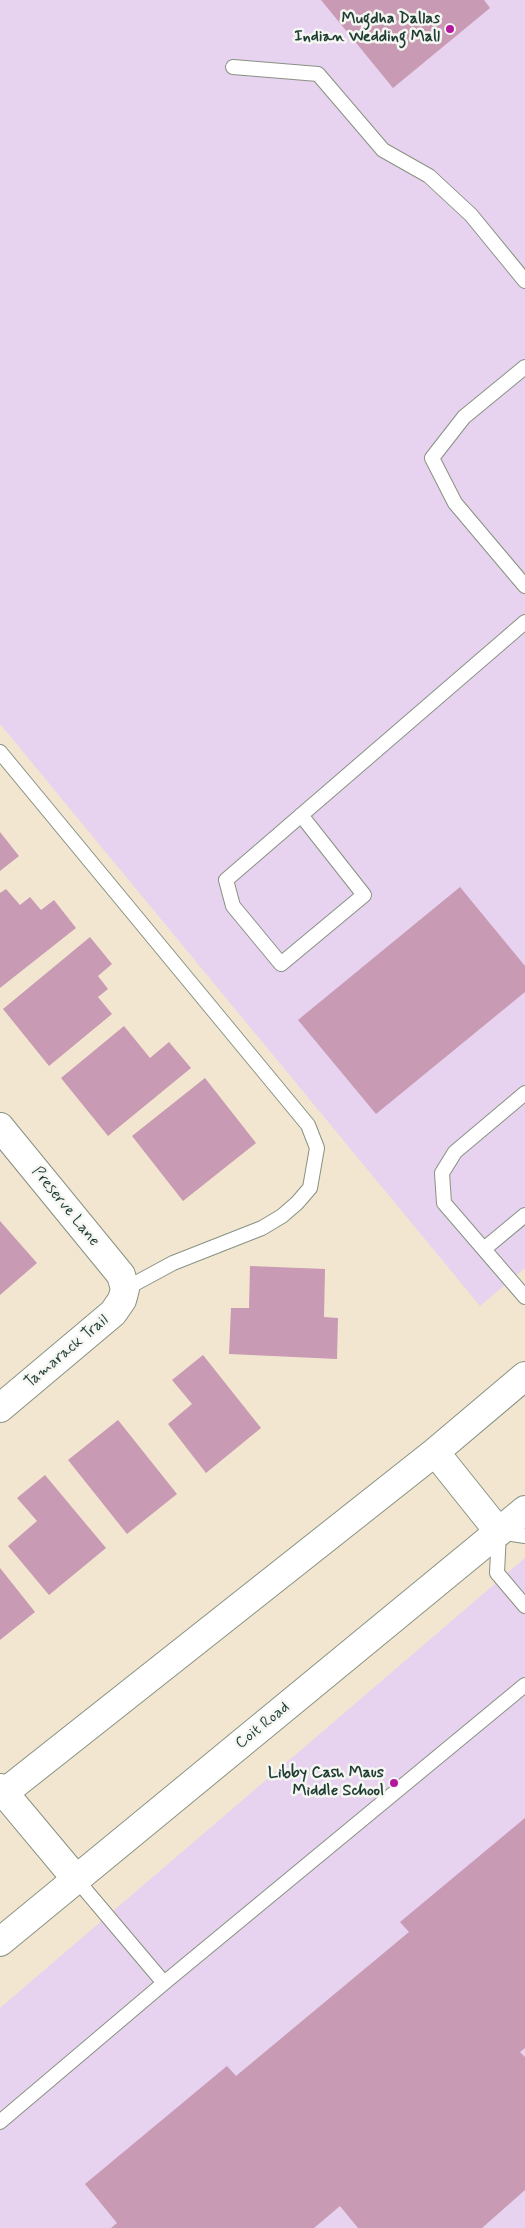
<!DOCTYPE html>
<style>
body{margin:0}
canvas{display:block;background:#f2e6d0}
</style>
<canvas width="525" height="2228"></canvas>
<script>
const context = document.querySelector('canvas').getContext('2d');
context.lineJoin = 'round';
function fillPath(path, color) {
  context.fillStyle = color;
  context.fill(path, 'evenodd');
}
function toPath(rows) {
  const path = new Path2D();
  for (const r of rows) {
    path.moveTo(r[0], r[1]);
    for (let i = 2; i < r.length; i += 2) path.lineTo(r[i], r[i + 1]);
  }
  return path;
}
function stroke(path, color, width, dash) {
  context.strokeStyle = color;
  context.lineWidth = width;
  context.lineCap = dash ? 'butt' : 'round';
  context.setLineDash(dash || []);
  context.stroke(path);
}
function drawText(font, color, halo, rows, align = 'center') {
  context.font = font + ' Mynerve,sans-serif';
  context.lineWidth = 5;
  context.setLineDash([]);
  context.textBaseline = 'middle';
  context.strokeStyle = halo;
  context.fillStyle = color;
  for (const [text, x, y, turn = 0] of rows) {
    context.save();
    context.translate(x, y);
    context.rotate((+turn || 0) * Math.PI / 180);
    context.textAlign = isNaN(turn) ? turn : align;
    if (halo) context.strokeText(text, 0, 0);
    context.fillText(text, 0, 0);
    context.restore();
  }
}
const built = toPath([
 [0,0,525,0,525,1268,480,1306,0,724],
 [525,1558,525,2228,0,2228,0,2008]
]);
const building = toPath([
 [321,0,484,0,490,8,393,88],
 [0,832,19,856,0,871],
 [460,887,525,966,525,992,376,1114,298,1020],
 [6,889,20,905,30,897,41,910,54,900,76,928,0,988,0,893],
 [90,937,112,964,98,976,108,989,98,997,112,1014,49,1066,3,1009],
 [124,1026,150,1058,169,1042,191,1068,108,1136,61,1078],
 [205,1078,256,1143,183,1201,132,1136],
 [0,1221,37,1263,0,1295],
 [250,1266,325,1269,324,1317,338,1318,337,1359,229,1354,231,1308,249,1308],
 [203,1355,261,1428,206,1473,168,1424,192,1404,172,1380],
 [118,1420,177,1494,127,1534,68,1460],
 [45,1475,106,1548,49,1595,8,1546,37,1521,17,1498],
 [0,1568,35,1612,0,1640],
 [525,1818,525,2048,520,2052,525,2057,525,2190,482,2228,358,2228,340,2206,314,2228,111,2228,117,2223,85,2184,227,2066,236,2076,409,1932,400,1922]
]);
const lane = toPath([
 [233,67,318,74,383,150,429,176,471,215,525,281],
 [525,367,464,417,432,458,455,503,525,586],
 [0,752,308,1125,317,1148,310,1188,297,1203,282,1216,262,1228,173,1263,125,1289],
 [301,815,364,895,281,964,233,906,226,880,525,622],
 [525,1093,455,1152,442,1173,444,1203,525,1297],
 [484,1249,525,1215],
 [525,1536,499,1532,497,1573,525,1606],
 [77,1880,164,1983],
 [0,2122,164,1983,525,1685]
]);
const street = toPath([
 [0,1127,121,1275,125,1289,122,1300,113,1313,0,1408],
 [0,1788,77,1880]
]);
const secondary = toPath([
 [435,1452,499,1532],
 [0,1796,435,1452,525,1376],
 [0,1942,525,1510]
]);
const markers = [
 [450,29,5,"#b5179e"],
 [394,1783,5,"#b5179e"]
];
const poiNames = [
 ["Mugdha Dallas",440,20],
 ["Indian Wedding Mall",440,38],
 ["Libby Cash Maus",384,1774],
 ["Middle School",384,1792]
];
const streetNames = [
 ["Preserve Lane",65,1207,51],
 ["Tamarack Trail",67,1352,-40],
 ["Coit Road",263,1726,-39]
];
fillPath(built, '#e7d2f0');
fillPath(building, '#c89ab3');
stroke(lane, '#889282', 16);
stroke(street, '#889282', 30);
stroke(secondary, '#889282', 30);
stroke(lane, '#fff', 14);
stroke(street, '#fff', 28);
stroke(secondary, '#fff', 28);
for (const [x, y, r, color] of markers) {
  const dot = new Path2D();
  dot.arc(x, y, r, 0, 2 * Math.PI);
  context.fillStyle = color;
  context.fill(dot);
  stroke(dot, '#f6f6f2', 2);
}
drawText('bold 16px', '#1f3d34', '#f6f6f2', poiNames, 'right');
drawText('16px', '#1f3d34', '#f6f6f2', streetNames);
</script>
